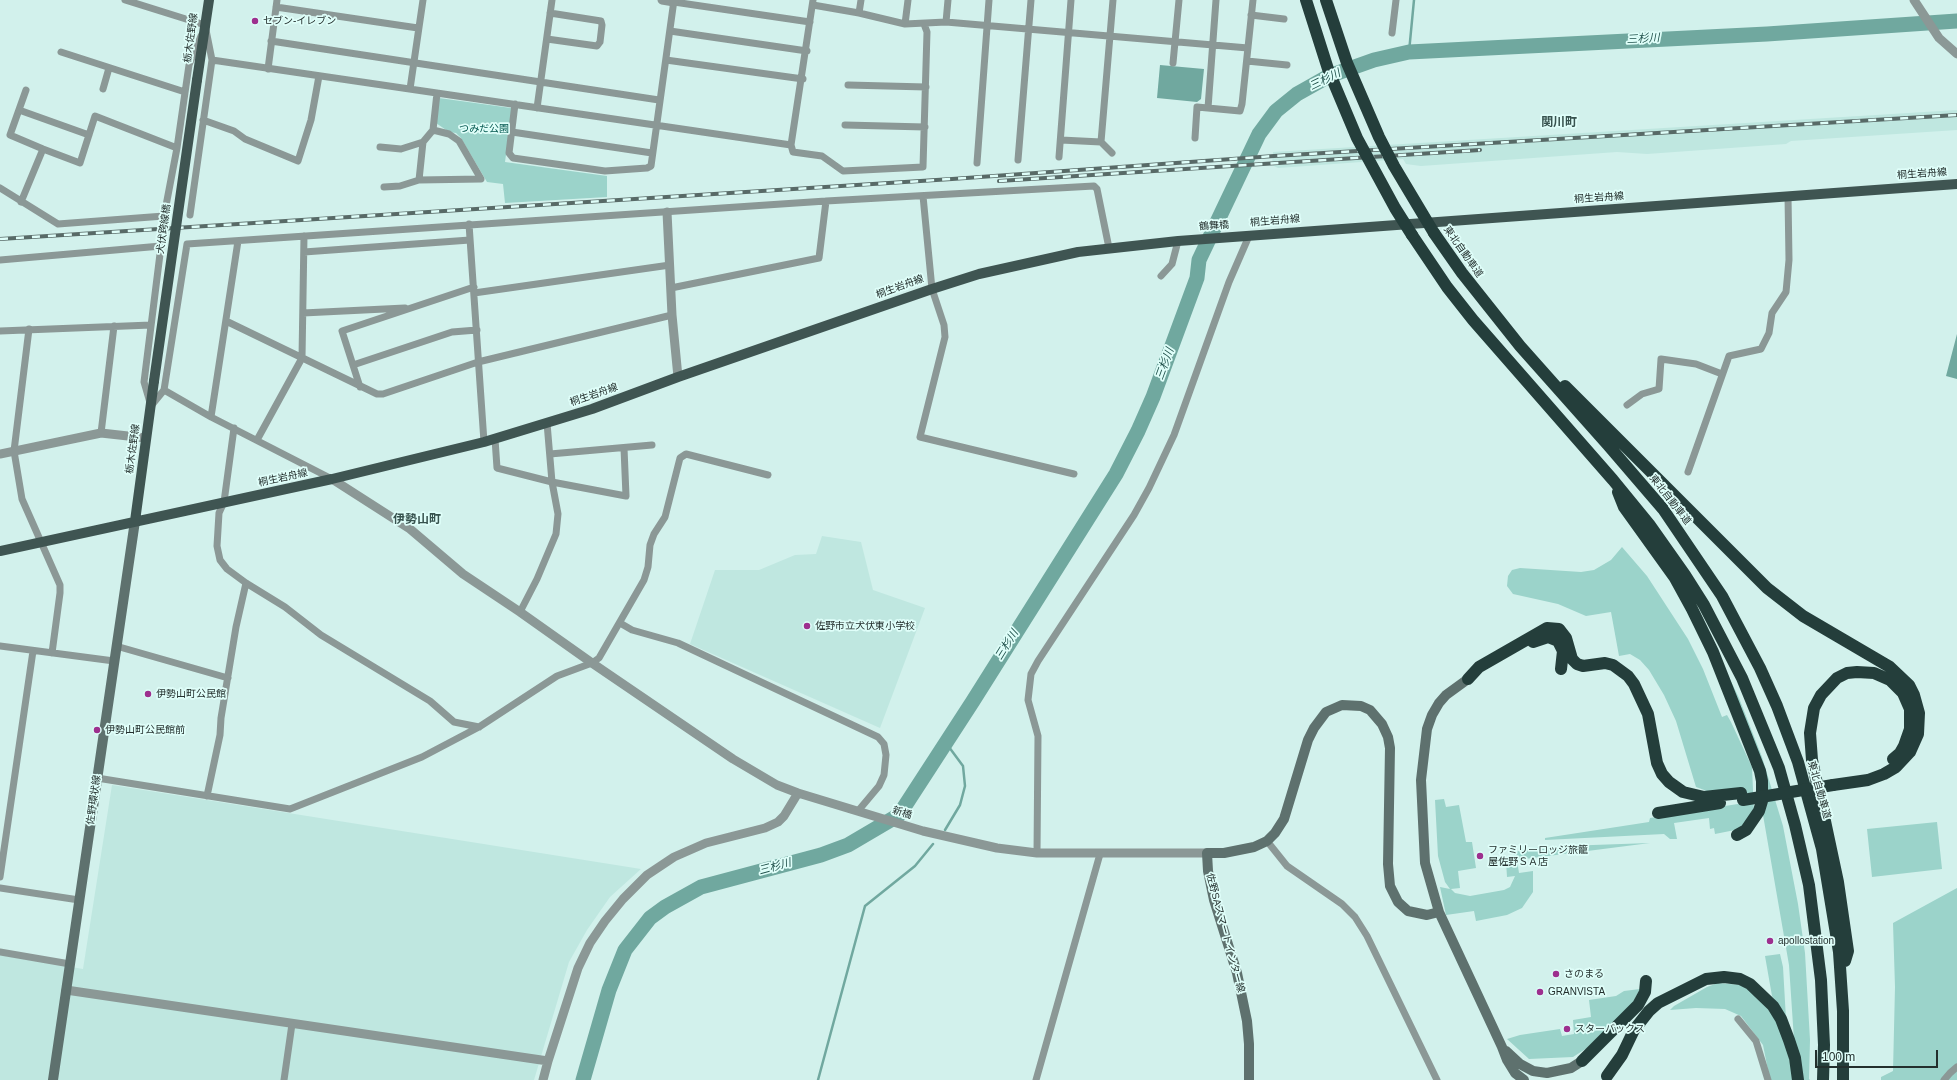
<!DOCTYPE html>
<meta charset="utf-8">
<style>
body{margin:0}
#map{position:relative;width:1957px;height:1080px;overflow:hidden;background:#d2f1ec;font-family:Arial,sans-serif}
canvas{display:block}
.scale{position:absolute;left:1815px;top:1050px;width:123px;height:18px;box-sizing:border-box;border:2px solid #232f2d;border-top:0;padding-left:5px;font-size:12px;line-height:14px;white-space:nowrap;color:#232f2d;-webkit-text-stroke:3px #dffef9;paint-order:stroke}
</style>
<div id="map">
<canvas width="1957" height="1080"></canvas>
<div class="scale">100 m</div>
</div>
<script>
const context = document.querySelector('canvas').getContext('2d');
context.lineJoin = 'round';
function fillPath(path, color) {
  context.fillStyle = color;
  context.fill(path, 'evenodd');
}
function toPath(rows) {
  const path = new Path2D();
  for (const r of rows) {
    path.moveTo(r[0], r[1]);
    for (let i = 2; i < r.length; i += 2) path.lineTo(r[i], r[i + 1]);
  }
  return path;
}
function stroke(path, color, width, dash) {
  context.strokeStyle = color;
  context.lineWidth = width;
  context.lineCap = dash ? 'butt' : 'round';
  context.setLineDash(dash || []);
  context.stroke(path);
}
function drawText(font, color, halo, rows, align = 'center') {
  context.font = font + ' Arial,"Noto Sans JP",sans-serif';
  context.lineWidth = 3.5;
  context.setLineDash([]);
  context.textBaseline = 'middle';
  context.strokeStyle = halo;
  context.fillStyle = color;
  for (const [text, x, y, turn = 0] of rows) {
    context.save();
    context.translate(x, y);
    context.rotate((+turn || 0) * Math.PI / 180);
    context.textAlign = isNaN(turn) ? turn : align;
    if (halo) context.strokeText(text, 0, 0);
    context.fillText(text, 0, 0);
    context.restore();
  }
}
const built = toPath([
 [1957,110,1957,130,1791,141,1786,144,1647,154,1617,152,1421,166,1406,164,1403,159,1278,168,1272,165,1273,152],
 [822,536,861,542,873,590,925,608,880,728,690,644,715,570,759,570,795,555,816,554],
 [112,785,641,869,610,897,587,930,569,962,534,1080,0,1080,0,955,83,969]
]);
const green = toPath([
 [439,98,511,108,512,111,505,162,607,176,607,197,505,203,503,184,487,182,461,138,456,133,449,132,436,123],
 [1622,547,1647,576,1688,639,1703,669,1722,717,1727,715,1731,722,1752,767,1754,813,1745,825,1735,830,1715,834,1714,828,1710,829,1709,818,1674,823,1677,839,1670,839,1664,834,1545,840,1545,838,1649,822,1650,818,1744,803,1742,789,1707,791,1696,787,1676,721,1664,695,1649,670,1640,660,1630,654,1619,656,1611,612,1586,616,1558,604,1513,594,1507,586,1508,576,1512,570,1520,568,1581,572,1594,570,1611,560],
 [1717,652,1739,698,1762,757,1783,826,1798,904,1805,953,1810,1040,1809,1079,1810,1080,1801,1080,1794,1040,1789,965,1763,815,1765,804],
 [1444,799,1446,807,1459,805,1466,842,1472,842,1476,868,1458,871,1460,888,1451,889,1455,893,1470,896,1504,890,1510,887,1515,876,1507,877,1506,861,1518,851,1536,847,1650,843,1517,860,1519,873,1533,871,1533,892,1522,908,1507,915,1476,921,1474,911,1446,915,1440,887,1450,889,1445,882,1438,856,1435,800],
 [1937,822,1942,869,1872,877,1867,829],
 [1957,888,1957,1080,1881,1080,1881,1077,1893,1071,1895,987,1893,923],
 [1780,954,1783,967,1786,1019,1772,996,1765,956],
 [1718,983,1741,985,1761,996,1774,1014,1785,1040,1794,1080,1770,1080,1763,1045,1741,1016,1725,1009,1696,1008,1670,1010,1674,1006,1707,987],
 [1640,989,1633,1003,1587,1048,1573,1057,1529,1059,1507,1039,1520,1035,1560,1029,1562,1036,1574,1034,1573,1020,1591,1017,1589,1000,1616,996,1624,991]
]);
const water = toPath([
 [1160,65,1204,69,1201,99,1197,102,1157,98],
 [1957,334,1957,379,1946,376]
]);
const stream = toPath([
 [1409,52,1414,0],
 [945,830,960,805,965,786,963,766,946,743],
 [818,1080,865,906,915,866,933,844]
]);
const river = toPath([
 [583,1080,609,990,625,950,650,918,665,907,701,887,821,855,848,845,899,815,973,701,1116,474,1138,431,1153,397,1197,278,1199,260,1259,134,1276,111,1297,94,1329,76,1374,60,1409,52,1767,34,1957,21]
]);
const minor = toPath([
 [125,0,205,25,212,60,190,215],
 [813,0,791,145,793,152,822,156,843,171,923,167,927,32,924,24],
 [674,2,810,22],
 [813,5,859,13,905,24,946,22,1248,48],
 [276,7,418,28],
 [859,13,861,0],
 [1251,15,1284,19],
 [946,22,948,0],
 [905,24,908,0],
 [670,31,807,51],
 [1392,33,1396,0],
 [547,39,597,46,600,42,602,25,601,21,550,13],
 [271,41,659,100],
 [61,52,185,92],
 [212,60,791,145],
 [666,60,803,79],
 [1247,61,1287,65],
 [1173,63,1179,0],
 [268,69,277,0],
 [848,85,926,87],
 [103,89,109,68],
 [410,89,423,0],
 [26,90,10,135,43,149,80,163,95,116,177,148],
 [515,104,509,153,513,158,605,171,647,168,651,166,674,0],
 [537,108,552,0],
 [1208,108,1216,0],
 [19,110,89,135],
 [203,120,234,131,245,139,298,161,311,120,319,76],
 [845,125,925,127],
 [512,132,652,153],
 [1195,138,1197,107,1240,111,1242,104,1253,0],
 [1061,140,1101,142,1112,153],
 [1101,142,1113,0],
 [380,147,401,149,423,142,433,130,437,93],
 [1059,157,1071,0],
 [1018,160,1031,0],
 [977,163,989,0],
 [419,180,423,142],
 [384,187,400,186,419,180,481,179,459,141,449,134,433,130],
 [0,188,58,224,164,216,177,148,189,65,201,36],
 [923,196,932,289,944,325,945,337,920,437,1074,474],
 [21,202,43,149],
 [469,224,484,442],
 [304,252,470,240],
 [0,260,161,246,144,382,151,406,164,390,187,244,826,201,1094,186,1097,189,1109,248],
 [1161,276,1172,264,1178,241],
 [671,288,819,258,826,201],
 [474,293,670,265],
 [303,313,405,308],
 [226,321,377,394,383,394,478,362,672,315],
 [29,329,14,451,22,499,60,585,60,593,52,653],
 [0,331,151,325],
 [353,365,452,332,477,330],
 [360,387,342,331,474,287],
 [164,390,211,417,332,479],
 [1627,405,1642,394,1659,389,1661,359,1696,364,1722,374],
 [211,417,238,241],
 [234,428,224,502,219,513,217,546,220,560,227,569,246,583,285,607,321,635,430,701,454,722,479,727],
 [101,433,114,326],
 [495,439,497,468,552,482,626,496,624,448],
 [257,440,302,358,304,236],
 [550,454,652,445],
 [1688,472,1729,356,1761,349,1769,333,1772,313,1786,292,1789,260,1788,196],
 [520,612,537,579,556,534,558,514,552,482,547,423],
 [620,623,632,630,678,643,878,737,884,744,886,755,884,775,879,786,858,811],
 [0,646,114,661],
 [116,646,228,678],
 [97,778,290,809,422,757,479,727,557,676,592,663,599,658,644,580,648,567,650,545,654,534,665,517,680,458,686,454,768,475],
 [207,796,220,735,221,718,236,627,246,583],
 [1267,841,1287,866,1342,904,1355,917,1367,936,1437,1080],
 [1037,853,1038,736,1028,700,1031,674,1038,661,1134,515,1149,488,1174,435,1229,282,1249,236],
 [0,877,33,651],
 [0,888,79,900],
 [0,952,70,964],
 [1738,1019,1756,1041,1768,1080],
 [284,1080,292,1024],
 [1036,1080,1100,854],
 [1944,1080,1950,1073,1957,1067]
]);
const tertiary = toPath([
 [662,0,674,2],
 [1914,0,1939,38,1957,54],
 [667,212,672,315,678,377],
 [0,454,101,433,146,438],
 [332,479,410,529,463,574,520,612,592,663,733,759,777,785,798,793,923,831,997,848,1037,853,1207,853],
 [66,990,548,1061,543,1080],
 [548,1061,578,968,590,943,605,921,623,899,647,875,674,857,706,843,765,828,778,822,784,816,798,793]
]);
const secondary = toPath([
 [1468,679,1446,695,1439,703,1432,715,1427,729,1421,780,1425,863,1439,912,1502,1047,1507,1060,1515,1073,1524,1080],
 [1506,1051,1520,1064,1533,1071,1547,1073,1571,1068,1582,1061],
 [53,1080,135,521],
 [1249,1080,1249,1044,1247,1021,1237,973,1214,900,1208,871,1207,853,1224,853,1254,847,1267,841,1275,833,1284,819,1308,740,1314,728,1326,712,1342,705,1361,706,1370,710,1382,724,1388,737,1390,748,1388,864,1390,886,1398,902,1408,911,1427,915,1439,912]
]);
const primary = toPath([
 [197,80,209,0],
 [135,521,154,381],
 [0,551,332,479,484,442,592,409,678,377,932,289,979,274,1078,252,1178,241,1957,184]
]);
const motorway = toPath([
 [1434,233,1462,273,1520,346,1608,445,1663,509,1722,596,1760,668,1777,706,1798,762,1822,849,1839,952,1843,1011,1843,1080],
 [1412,235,1447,287,1473,320,1613,480,1649,524,1685,575,1704,605,1742,678,1779,768,1795,825,1809,885,1821,980,1824,1045,1823,1080],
 [1565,386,1767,588,1803,616,1890,667,1909,685,1914,695,1919,713,1918,734,1910,752,1896,767,1884,774,1868,780,1833,785],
 [1618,492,1624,507,1675,578,1692,609,1713,652,1760,771,1762,781,1762,801,1759,811,1746,830,1737,835],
 [1533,642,1548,637,1558,641,1563,651,1561,669],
 [1468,679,1479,667,1547,628,1559,629,1566,638,1572,659,1577,664,1583,666,1605,663,1613,665,1628,676,1634,684,1648,714,1657,763,1662,774,1669,782,1683,792,1704,797,1741,793],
 [1658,813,1720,803],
 [1845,961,1848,951,1838,882,1812,760,1810,733,1814,708,1821,695,1837,678,1847,673,1857,672,1874,673,1890,680,1903,693,1910,709,1910,729,1904,746,1900,753,1893,759],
 [1582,1061,1638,1005,1645,992,1646,981],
 [1607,1076,1622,1055,1634,1030,1649,1011,1658,1003,1706,979,1724,977,1740,979,1750,984,1773,1006,1781,1019,1789,1040,1795,1058,1798,1080]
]);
const rail = toPath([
 [999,181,1480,150],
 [0,239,952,179,1274,156,1957,115]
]);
const primaryBridge = toPath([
 [154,381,197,80]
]);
const motorwayBridge = toPath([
 [1306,0,1328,69,1357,138,1395,208,1412,235],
 [1326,0,1347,63,1379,137,1394,166,1434,233],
 [1743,800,1833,785]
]);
const markers = [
 [255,21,4,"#9d2f8e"],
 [807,626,4,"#9d2f8e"],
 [148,694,4,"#9d2f8e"],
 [97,730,4,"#9d2f8e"],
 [1480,856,4,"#9d2f8e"],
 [1770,941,4,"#9d2f8e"],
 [1556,974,4,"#9d2f8e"],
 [1540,992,4,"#9d2f8e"],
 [1567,1029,4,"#9d2f8e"]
];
const poiNames = [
 ["セブン-イレブン",263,21],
 ["佐野市立犬伏東小学校",815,626],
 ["伊勢山町公民館",156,694],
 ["伊勢山町公民館前",105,730],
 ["ファミリーロッジ旅籠",1488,850],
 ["屋佐野ＳＡ店",1488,862],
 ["apollostation",1778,941],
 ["さのまる",1564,974],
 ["GRANVISTA",1548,992],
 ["スターバックス",1575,1029]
];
const streetNames = [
 ["栃木佐野線",191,38,-82],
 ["桐生岩舟線",1922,174,-4],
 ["桐生岩舟線",1599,198,-4],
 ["桐生岩舟線",1275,221,-5],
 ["鶴舞橋",1214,226,-4],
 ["犬伏跨線橋",164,229,-82],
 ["東北自動車道",1463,252,55],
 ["桐生岩舟線",900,287,-20],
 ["桐生岩舟線",594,395,-19],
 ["栃木佐野線",133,449,-82],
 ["桐生岩舟線",283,478,-12],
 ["東北自動車道",1670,500,52],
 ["東北自動車道",1819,790,74],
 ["佐野環状線",94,800,-82],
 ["新橋",902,813,17],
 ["佐野SAスマートインター線",1225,933,75]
];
const parkNames = [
 ["つみだ公園",484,129]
];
const waterNames = [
 ["三杉川",1643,39,-3],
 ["三杉川",1325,80,-26],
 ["三杉川",1165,364,-70],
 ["三杉川",1007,645,-58],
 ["三杉川",775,867,-15]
];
const quarterNames = [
 ["関川町",1559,123],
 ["伊勢山町",417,520]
];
fillPath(built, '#bfe7e0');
fillPath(green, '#9bd3ca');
fillPath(water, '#70a89f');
stroke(stream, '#70a89f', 2.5);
stroke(river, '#70a89f', 15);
stroke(minor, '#8b9896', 7);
stroke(tertiary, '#8b9896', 9);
stroke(secondary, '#5e716e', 10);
stroke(primary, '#3f5552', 10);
stroke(motorway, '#243e3b', 12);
stroke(rail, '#586a67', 4);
stroke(rail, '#dffef9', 2.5, [8]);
stroke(primaryBridge, '#3f5552', 10);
stroke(motorwayBridge, '#243e3b', 12);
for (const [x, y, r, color] of markers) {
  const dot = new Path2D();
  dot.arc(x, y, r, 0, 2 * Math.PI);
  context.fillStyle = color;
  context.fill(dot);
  stroke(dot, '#dffef9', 1.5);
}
drawText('10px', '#232f2d', '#dffef9', poiNames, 'left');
drawText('10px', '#232f2d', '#dffef9', streetNames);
drawText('10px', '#00554d', '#dffef9', parkNames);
drawText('italic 11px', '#1d4e48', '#dffef9', waterNames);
drawText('bold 12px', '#38534f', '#dffef9', quarterNames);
</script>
